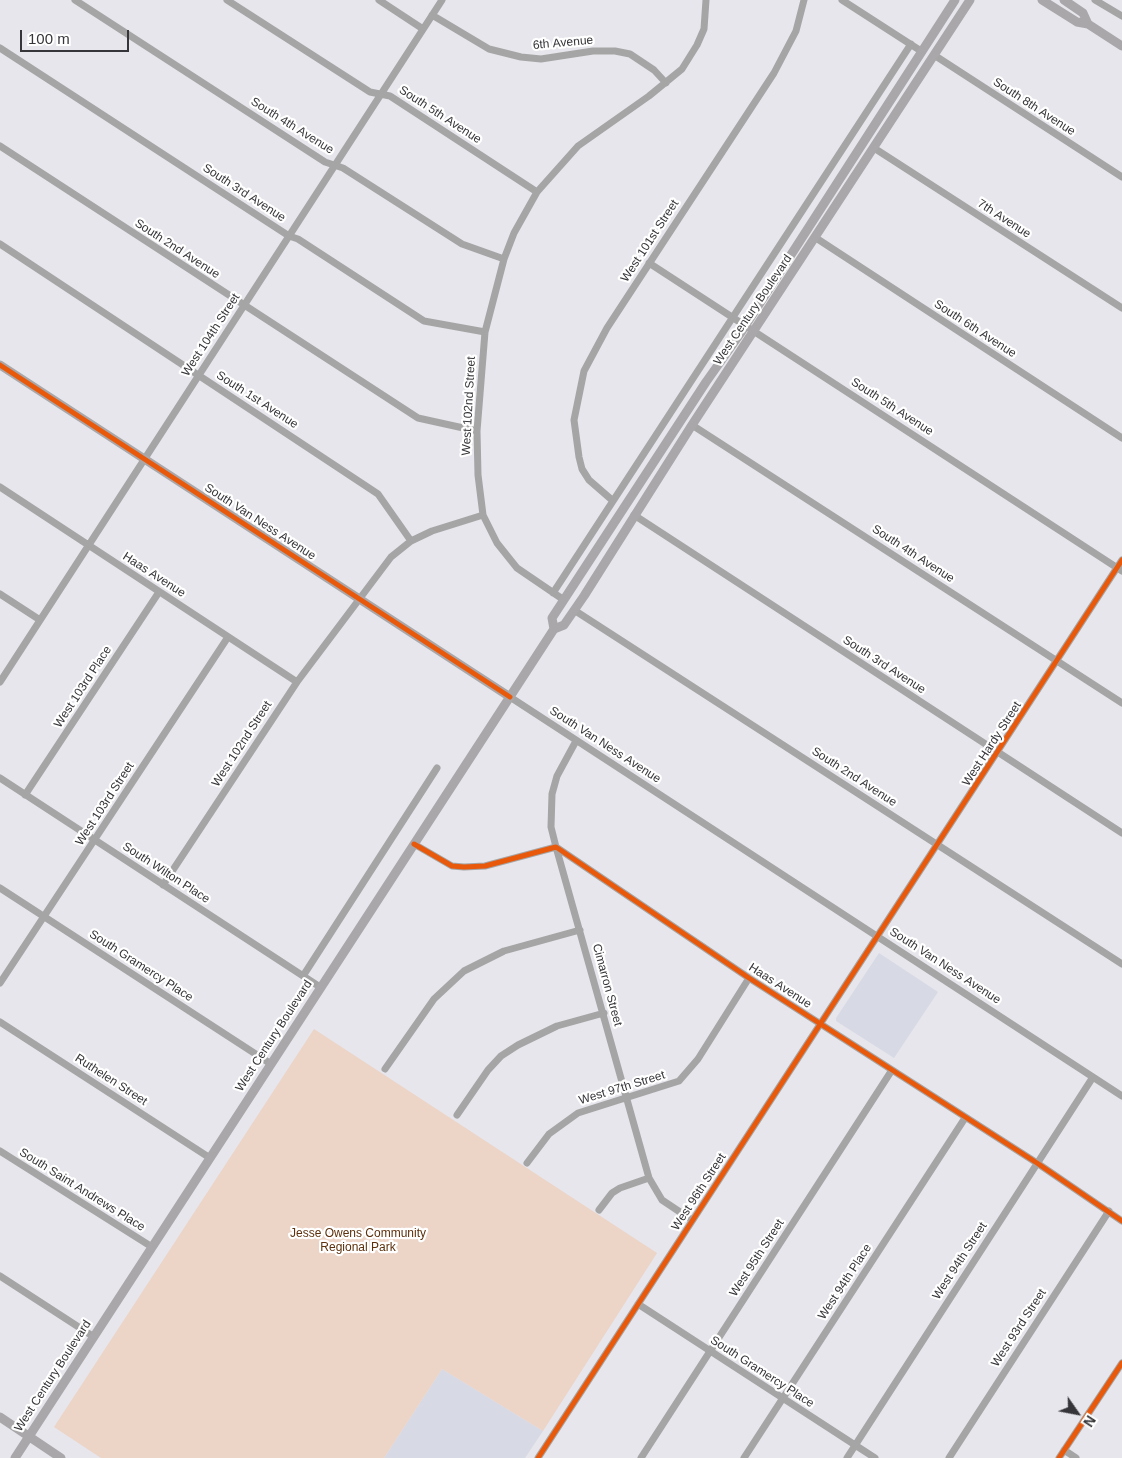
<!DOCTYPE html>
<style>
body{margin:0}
#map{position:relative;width:1122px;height:1458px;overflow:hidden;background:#e6e6ec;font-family:Arial,sans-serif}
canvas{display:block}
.north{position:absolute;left:1052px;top:1388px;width:50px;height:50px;-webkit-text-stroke:4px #fff;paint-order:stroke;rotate:123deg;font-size:14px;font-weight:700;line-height:20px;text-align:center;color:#36363a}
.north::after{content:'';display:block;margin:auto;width:18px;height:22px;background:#36363a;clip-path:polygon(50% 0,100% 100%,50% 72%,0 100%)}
.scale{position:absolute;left:20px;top:30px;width:109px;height:22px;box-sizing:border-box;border:2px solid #36363a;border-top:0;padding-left:6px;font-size:15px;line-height:18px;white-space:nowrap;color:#36363a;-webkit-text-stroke:4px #fff;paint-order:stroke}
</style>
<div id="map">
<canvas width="1122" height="1458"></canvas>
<div class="north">N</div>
<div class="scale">100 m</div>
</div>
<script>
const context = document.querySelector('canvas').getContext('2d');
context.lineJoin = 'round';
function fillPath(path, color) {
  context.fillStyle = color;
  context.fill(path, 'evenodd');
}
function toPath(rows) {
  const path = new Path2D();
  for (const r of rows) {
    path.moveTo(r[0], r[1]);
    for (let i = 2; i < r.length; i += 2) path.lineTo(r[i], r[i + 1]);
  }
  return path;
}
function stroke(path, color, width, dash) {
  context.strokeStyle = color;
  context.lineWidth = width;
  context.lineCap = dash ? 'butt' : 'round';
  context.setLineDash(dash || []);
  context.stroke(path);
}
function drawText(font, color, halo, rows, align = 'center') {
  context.font = font + ' Arial,sans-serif';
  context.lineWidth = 4.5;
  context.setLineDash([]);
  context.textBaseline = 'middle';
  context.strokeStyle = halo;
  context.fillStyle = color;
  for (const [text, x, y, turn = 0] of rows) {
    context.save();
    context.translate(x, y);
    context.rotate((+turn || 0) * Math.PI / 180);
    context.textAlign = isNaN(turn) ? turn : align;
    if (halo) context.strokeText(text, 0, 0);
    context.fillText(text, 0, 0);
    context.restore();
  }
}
const built = toPath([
 [879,953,938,992,894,1058,836,1021,836,1018],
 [442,1369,543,1431,525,1458,384,1458]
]);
const green = toPath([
 [314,1029,657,1253,543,1431,442,1369,384,1458,101,1458,54,1427]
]);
const minor = toPath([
 [75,0,325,162,343,168,462,244,504,259],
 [227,0,370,92,390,96,537,192],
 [379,0,423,29],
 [842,0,921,51],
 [1095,0,1122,16],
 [432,15,489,49,521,57,541,59,593,51,615,51,630,54,654,70,666,83],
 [0,48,289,236,298,239,424,321,485,332],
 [934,55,1122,177],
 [0,146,418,418,477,431],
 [874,148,1122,308],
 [816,238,1122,438],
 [0,244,378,494,411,541],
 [649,263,1122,571],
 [692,425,1122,703],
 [0,487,297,682],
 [612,500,589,480,582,469,579,457,574,420,584,371,607,328,774,73,796,31,804,0],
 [634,515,1122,833],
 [553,593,911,44],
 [0,594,40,620],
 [564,600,517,568,497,543,483,515,478,475,477,431,485,332,504,259,514,233,537,192,578,146,649,96,682,69,697,45,704,29,706,0],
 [574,610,1122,964],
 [0,682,442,0],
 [510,697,1122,1096],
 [576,741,557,776,552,794,551,827,556,847,649,1178,662,1200,692,1220],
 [0,778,320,987],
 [25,795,159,592],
 [414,844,452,866,464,867,485,866,556,847,749,978,1037,1163,1122,1221],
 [163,885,297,682,391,557,411,541,432,531,483,515],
 [0,888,271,1064],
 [303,976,437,768],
 [0,983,228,637],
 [0,1022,210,1158],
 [385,1069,434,999,464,971,504,951,580,930],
 [457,1115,488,1070,501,1056,518,1045,557,1026,604,1013],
 [0,1151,152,1247],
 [527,1163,549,1134,578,1113,679,1081,698,1059,749,978],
 [599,1210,612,1193,620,1188,649,1178],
 [0,1276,94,1337],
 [638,1304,875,1458],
 [1064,1450,1076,1458],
 [538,1458,1122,560],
 [641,1458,892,1070],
 [744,1458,965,1118],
 [847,1458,1093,1077],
 [949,1458,1109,1211],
 [1059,1458,1122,1363]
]);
const major = toPath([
 [1042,0,1077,22,1088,24,1122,46],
 [1064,0,1083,13,1088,24],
 [0,365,510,697],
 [554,629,552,618,706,382,740,334,955,0],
 [0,1417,61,1458],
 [15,1458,554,629,564,625,584,596,692,425,970,0]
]);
const cycleway = toPath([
 [0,365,510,697],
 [414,844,452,866,464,867,485,866,556,847,749,978,1037,1163,1122,1221],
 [538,1458,1122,560],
 [1059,1458,1122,1363]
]);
const streetNames = [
 ["6th Avenue",563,43,-5],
 ["South 8th Avenue",1034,107,33],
 ["South 5th Avenue",440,115,33],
 ["South 4th Avenue",292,126,32],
 ["South 3rd Avenue",244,193,33],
 ["7th Avenue",1004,219,33],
 ["West 101st Street",650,241,-57],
 ["South 2nd Avenue",177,249,33],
 ["West Century Boulevard",753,310,-56],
 ["South 6th Avenue",975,329,33],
 ["West 104th Street",211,335,-57],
 ["South 1st Avenue",257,400,33],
 ["West 102nd Street",469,406,-87],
 ["South 5th Avenue",892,407,33],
 ["South Van Ness Avenue",260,522,33],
 ["South 4th Avenue",913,554,33],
 ["Haas Avenue",154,575,33],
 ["South 3rd Avenue",884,665,33],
 ["West 103rd Place",83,687,-57],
 ["West 102nd Street",242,744,-57],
 ["West Hardy Street",992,744,-57],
 ["South Van Ness Avenue",605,745,33],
 ["South 2nd Avenue",854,777,33],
 ["West 103rd Street",105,804,-57],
 ["South Wilton Place",166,873,33],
 ["South Gramercy Place",141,966,33],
 ["South Van Ness Avenue",945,966,33],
 ["Cimarron Street",607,985,75],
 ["Haas Avenue",780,986,33],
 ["West Century Boulevard",274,1036,-57],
 ["Ruthelen Street",111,1080,33],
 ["West 97th Street",622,1088,-17],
 ["South Saint Andrews Place",82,1190,32],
 ["West 96th Street",699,1192,-57],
 ["West 95th Street",757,1258,-57],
 ["West 94th Street",960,1261,-57],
 ["West 94th Place",845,1282,-57],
 ["West 93rd Street",1019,1328,-57],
 ["South Gramercy Place",762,1372,33],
 ["West Century Boulevard",53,1376,-57]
];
const parkNames = [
 ["Jesse Owens Community",358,1234],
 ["Regional Park",358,1248]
];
fillPath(built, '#d7d9e5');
fillPath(green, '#ecd4c7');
stroke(minor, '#a6a5a5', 7);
stroke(major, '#a9a7a9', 9);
stroke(cycleway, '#e8590c', 5);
drawText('12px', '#36363a', '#fff', streetNames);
drawText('12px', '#5d310d', '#fff', parkNames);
</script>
